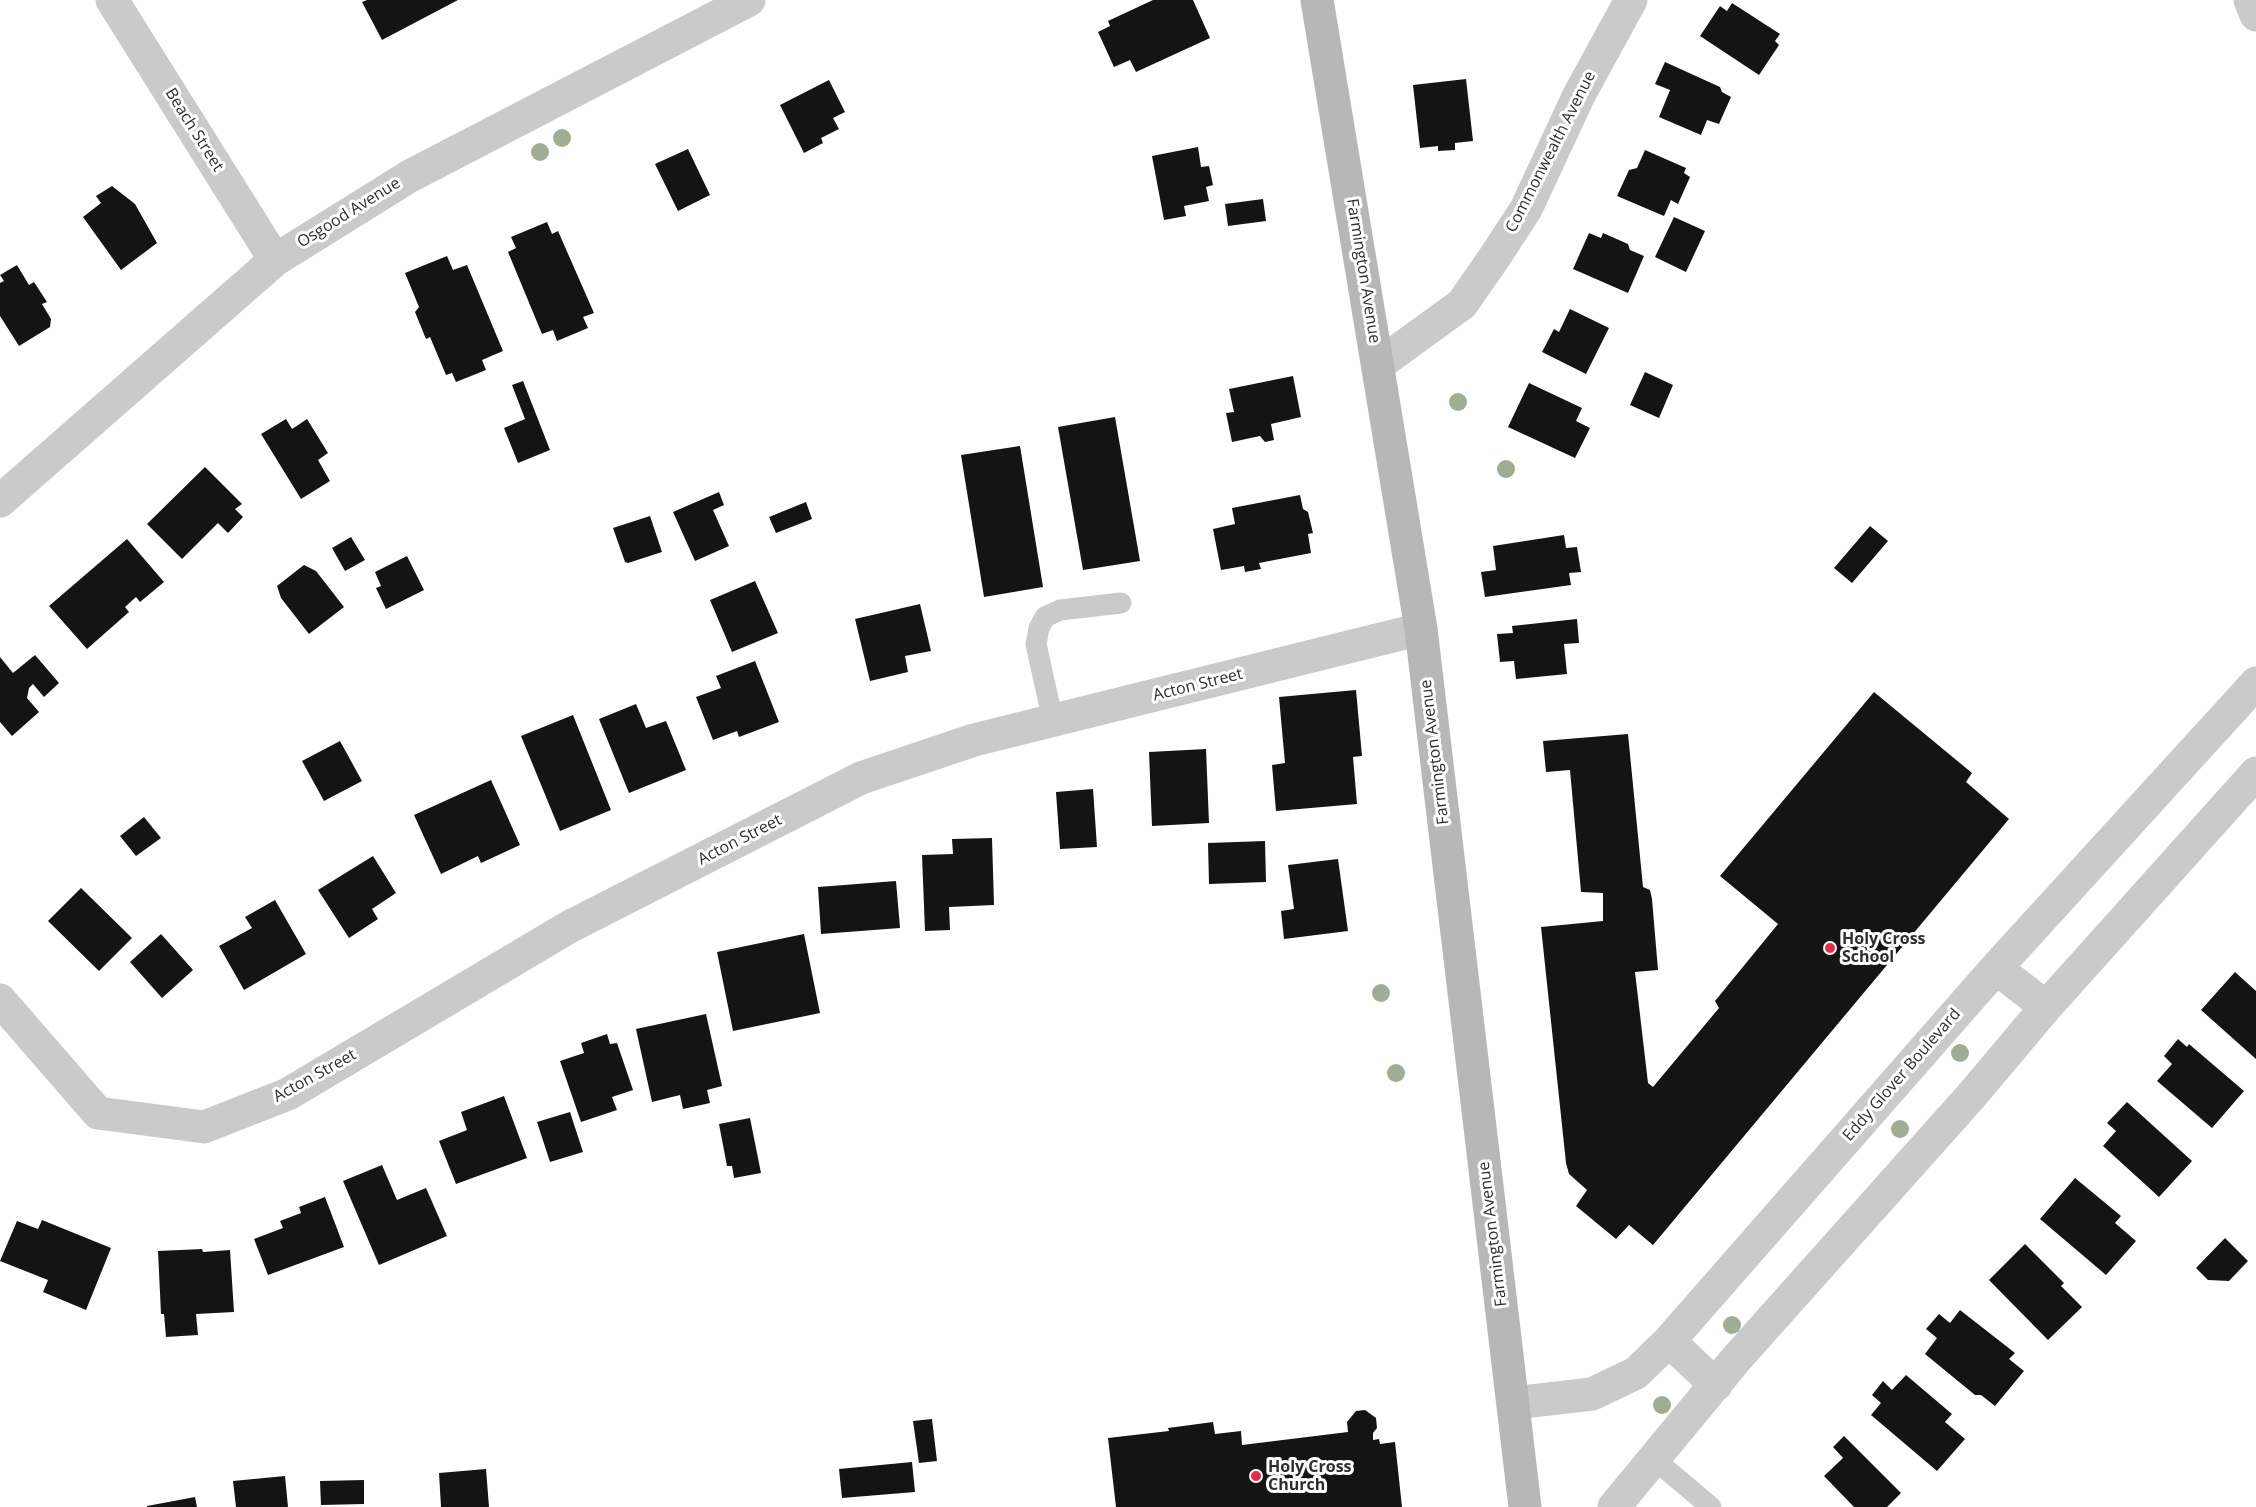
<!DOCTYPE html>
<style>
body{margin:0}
canvas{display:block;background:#fff}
</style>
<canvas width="2256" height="1507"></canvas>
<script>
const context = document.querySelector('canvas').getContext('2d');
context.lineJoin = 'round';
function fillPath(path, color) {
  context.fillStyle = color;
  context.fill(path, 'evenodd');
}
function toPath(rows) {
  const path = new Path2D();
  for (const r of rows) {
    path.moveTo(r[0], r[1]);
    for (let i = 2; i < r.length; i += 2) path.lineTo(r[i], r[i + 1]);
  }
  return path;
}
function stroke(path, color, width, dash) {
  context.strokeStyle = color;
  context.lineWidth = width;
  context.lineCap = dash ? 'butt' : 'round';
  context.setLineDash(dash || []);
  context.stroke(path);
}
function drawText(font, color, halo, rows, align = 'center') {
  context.font = font + ' "Open Sans",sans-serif';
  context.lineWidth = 6;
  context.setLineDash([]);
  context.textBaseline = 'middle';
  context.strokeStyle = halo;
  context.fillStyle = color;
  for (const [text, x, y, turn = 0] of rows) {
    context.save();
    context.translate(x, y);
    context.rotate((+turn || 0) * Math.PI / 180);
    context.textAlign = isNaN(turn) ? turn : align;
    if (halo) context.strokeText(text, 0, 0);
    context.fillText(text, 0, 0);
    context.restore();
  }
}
const building = toPath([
 [367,0,458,0,382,40,362,2],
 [1153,0,1193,0,1210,38,1136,72,1130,60,1114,67,1098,32,1110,26,1108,21],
 [1732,3,1780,34,1775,41,1779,45,1759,75,1700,36,1720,6,1727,11],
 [1665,62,1720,87,1722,92,1731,97,1719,124,1707,120,1701,135,1659,117,1670,90,1655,84],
 [1466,79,1473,141,1455,143,1455,150,1438,151,1438,146,1420,148,1413,85],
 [829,80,845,112,833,118,839,129,821,138,823,143,804,153,780,105],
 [1198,147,1201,167,1209,166,1213,185,1206,187,1209,201,1184,206,1186,216,1164,220,1152,156],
 [688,149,710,195,678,211,655,164],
 [1645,150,1686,168,1684,173,1690,177,1678,204,1671,200,1664,216,1617,196,1629,170,1637,168],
 [112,186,135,204,157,243,121,270,83,217,101,203,96,196],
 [1263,199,1266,221,1228,226,1225,204],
 [1674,217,1705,231,1686,272,1655,257],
 [547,222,552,234,558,231,594,313,583,317,588,328,557,341,553,330,542,334,508,252,516,248,511,237],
 [1589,233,1601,238,1603,233,1628,244,1630,250,1644,256,1628,293,1573,269],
 [447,256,453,270,467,265,503,351,482,360,486,370,456,382,452,373,446,375,430,337,426,339,415,312,419,307,405,273],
 [17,265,29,285,34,282,47,302,42,304,51,319,50,327,19,346,0,316,0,283,4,281,0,275],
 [1570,309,1609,328,1586,374,1542,352,1554,329,1559,332],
 [1645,372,1673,385,1659,418,1630,405],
 [1293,376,1301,417,1271,424,1274,440,1265,442,1260,436,1232,442,1226,413,1234,412,1229,389],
 [523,381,550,450,518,463,504,428,525,419,512,385],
 [1529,383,1582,408,1576,421,1590,428,1575,458,1508,427],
 [1115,417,1140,561,1083,570,1058,427],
 [286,419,292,429,307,419,328,453,318,460,330,481,301,499,261,434],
 [1020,446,1043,587,984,597,961,455],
 [205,467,242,504,235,509,243,517,228,533,218,523,182,559,147,524],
 [719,492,724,505,713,510,729,546,695,561,673,512],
 [1300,495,1303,509,1308,512,1313,533,1308,534,1311,553,1259,563,1261,569,1245,572,1244,566,1221,570,1213,529,1235,524,1232,508],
 [806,502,812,519,776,533,769,517],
 [650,516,662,552,628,563,625,562,613,528],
 [1870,526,1888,541,1852,583,1834,568],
 [1564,535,1566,548,1577,547,1581,572,1569,573,1571,585,1485,597,1481,572,1496,570,1493,546],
 [351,537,365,560,345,571,332,548],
 [127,539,164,582,140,602,136,597,125,607,129,612,87,649,49,606],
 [407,556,424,590,386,609,376,588,381,586,375,572],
 [304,565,316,571,344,607,309,634,281,598,277,586],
 [755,581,778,633,732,652,710,600],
 [920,604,931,651,905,656,908,672,870,681,855,619],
 [1577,619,1579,643,1564,644,1567,674,1516,679,1514,661,1500,662,1497,634,1513,633,1512,626],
 [35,655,59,683,44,697,33,684,29,688,27,698,39,712,12,736,0,722,0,657,13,673],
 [755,661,779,722,739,737,737,731,713,740,696,697,721,688,716,676],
 [1356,690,1362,756,1353,757,1357,804,1276,811,1272,765,1285,763,1279,697],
 [1874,692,1972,773,1966,782,2009,819,1653,1245,1629,1225,1616,1239,1576,1206,1587,1190,1569,1174,1566,1163,1541,927,1603,921,1603,893,1581,892,1570,770,1546,772,1543,741,1628,734,1643,887,1650,890,1652,899,1658,970,1635,972,1648,1083,1653,1087,1719,1008,1715,1001,1778,924,1720,876],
 [636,704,646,728,666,721,686,770,629,793,599,719],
 [573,715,611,810,560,831,521,736],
 [340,741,362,781,324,801,302,761],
 [1206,749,1209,823,1152,826,1149,752],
 [491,780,520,845,481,863,478,856,441,874,414,815],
 [1093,789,1097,847,1060,849,1056,792],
 [144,817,161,838,136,856,120,836],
 [992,838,994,905,949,907,950,930,925,931,922,855,953,854,952,839],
 [1265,841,1266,882,1209,884,1208,843],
 [373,856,396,893,372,909,378,919,349,938,318,890],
 [1338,859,1348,931,1284,939,1281,911,1294,909,1288,865],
 [896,881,900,928,821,934,818,887],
 [81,888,132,938,99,971,48,921],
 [275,900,306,954,244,990,219,946,252,928,245,917],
 [161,934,193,970,162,998,130,962],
 [804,934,820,1013,733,1031,717,952],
 [2235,972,2256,991,2256,1059,2201,1010],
 [706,1014,722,1086,707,1090,710,1103,683,1109,680,1095,652,1102,636,1029],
 [607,1034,610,1044,617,1043,633,1090,612,1097,617,1110,581,1122,560,1061,584,1053,581,1043],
 [2178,1039,2187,1047,2189,1044,2244,1091,2212,1128,2157,1081,2172,1064,2164,1056],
 [504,1096,527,1158,456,1184,439,1141,467,1130,461,1112],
 [2127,1102,2192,1161,2159,1197,2103,1146,2116,1131,2107,1123],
 [570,1112,583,1152,550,1162,537,1122],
 [750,1118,761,1173,734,1178,732,1166,727,1166,719,1124],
 [382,1165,397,1200,426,1188,447,1236,379,1265,343,1181],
 [2075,1178,2121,1216,2115,1223,2136,1241,2106,1275,2040,1219],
 [325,1197,344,1247,268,1275,254,1239,283,1228,280,1221,301,1213,299,1207],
 [42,1220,111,1248,86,1310,43,1292,48,1280,0,1261,17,1221,38,1229],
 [2225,1238,2248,1261,2229,1281,2208,1280,2196,1268],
 [2025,1244,2064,1283,2061,1286,2082,1307,2048,1340,1989,1280],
 [202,1249,203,1252,230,1250,234,1312,196,1314,198,1335,166,1337,164,1314,161,1314,158,1251],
 [1960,1310,2015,1353,2009,1359,2024,1371,1995,1406,1981,1395,1975,1395,1925,1354,1937,1338,1926,1329,1939,1314,1950,1323],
 [1906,1375,1952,1414,1945,1422,1965,1439,1937,1471,1871,1415,1881,1403,1872,1395,1883,1381,1892,1390],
 [1365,1410,1376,1418,1377,1428,1373,1433,1373,1440,1379,1439,1380,1444,1395,1442,1402,1507,1116,1507,1108,1438,1169,1431,1168,1428,1213,1422,1215,1434,1241,1431,1242,1445,1348,1432,1347,1422,1356,1411],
 [932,1419,937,1461,919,1463,913,1421],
 [1844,1436,1901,1493,1887,1507,1854,1507,1824,1476,1843,1458,1833,1447],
 [912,1462,915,1492,842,1498,839,1469],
 [486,1469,489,1507,441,1507,439,1473],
 [285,1476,288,1507,236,1507,233,1481],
 [364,1480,364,1504,321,1505,320,1481],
 [195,1497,197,1507,147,1507,147,1506]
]);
const service = toPath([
 [1053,721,1036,644,1039,628,1045,617,1060,610,1121,603],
 [1654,1459,1711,1507]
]);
const minor = toPath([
 [112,0,275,260],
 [2250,0,2256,15],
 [1378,365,1462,304,1494,258,1526,209,1579,95,1631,0],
 [0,1000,98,1113,204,1127,288,1094,569,927,861,778,974,740,1421,629]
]);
const tertiary = toPath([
 [0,501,275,260,410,176,749,0],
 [1996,968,2046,1007],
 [1669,1341,1716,1385],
 [1514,1403,1592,1394,1636,1373,1669,1341,1996,968,2256,683],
 [1614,1507,1737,1358,1972,1095,2046,1007,2256,773]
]);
const secondary = toPath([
 [1317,0,1421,629,1525,1507]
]);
const trees = [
 [562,138],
 [540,152],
 [1458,402],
 [1506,469],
 [1381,993],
 [1960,1053],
 [1396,1073],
 [1900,1129],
 [1732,1325],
 [1662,1405]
];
const markers = [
 [1830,948,6,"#eb2847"],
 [1256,1476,6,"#eb2847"]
];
const streetNames = [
 ["Beach Street",194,130,58],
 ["Commonwealth Avenue",1551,152,-63],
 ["Osgood Avenue",349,213,-32],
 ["Farmington Avenue",1363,271,81],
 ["Acton Street",1198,685,-14],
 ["Farmington Avenue",1435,752,-97],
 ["Acton Street",740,840,-27],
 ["Eddy Glover Boulevard",1902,1075,-49],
 ["Acton Street",315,1076,-29],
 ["Farmington Avenue",1493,1234,-97]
];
const poiNames = [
 ["Holy Cross",1842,939],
 ["School",1842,957],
 ["Holy Cross",1268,1467],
 ["Church",1268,1485]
];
fillPath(building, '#141414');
stroke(service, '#cacaca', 21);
stroke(minor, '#cacaca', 33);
stroke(tertiary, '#cacaca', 33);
stroke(secondary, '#b7b7b7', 33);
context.fillStyle = '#a1ad92';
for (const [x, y] of trees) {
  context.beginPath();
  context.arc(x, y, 9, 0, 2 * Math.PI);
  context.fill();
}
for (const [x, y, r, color] of markers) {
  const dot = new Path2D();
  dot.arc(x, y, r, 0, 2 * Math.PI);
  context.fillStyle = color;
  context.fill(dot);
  stroke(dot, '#fff', 2);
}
drawText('16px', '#2d2d2d', '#fff', streetNames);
drawText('bold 16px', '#2d2d2d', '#fff', poiNames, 'left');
</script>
